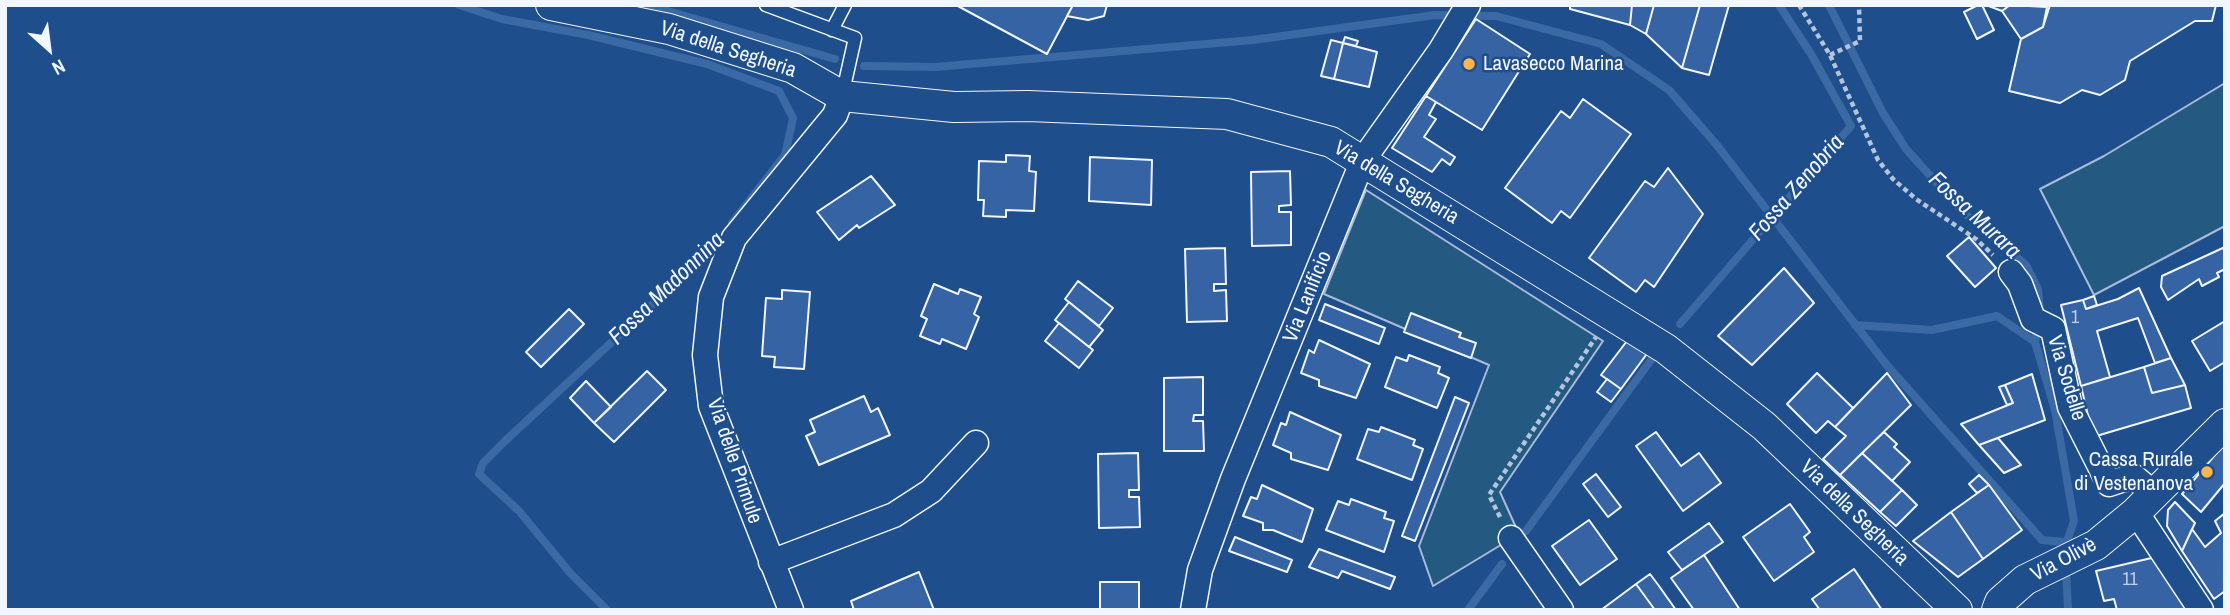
<!DOCTYPE html>
<meta charset="utf-8">
<style>
body{margin:0}
#map{position:relative;width:2230px;height:615px;overflow:hidden;background:#1f4e8c;font-family:"Archivo Narrow",sans-serif}
canvas{display:block}
.frame{position:absolute;inset:0;border:7px solid #f2f6ff;pointer-events:none}
.north{position:absolute;left:14px;top:14px;width:70px;height:70px;-webkit-text-stroke:5px #1f4e8c;paint-order:stroke;rotate:152deg;font-size:19px;font-weight:700;line-height:28px;text-align:center;color:#f2f6ff}
.north::after{content:'';display:block;margin:auto;width:24px;height:32px;background:#f2f6ff;clip-path:polygon(50% 0,100% 100%,50% 72%,0 100%)}
</style>
<div id="map">
<canvas width="2230" height="615"></canvas>
<div class="frame"></div>
<div class="north">N</div>
</div>
<script>
const context = document.querySelector('canvas').getContext('2d');
context.lineJoin = 'round';
function fillPath(path, color) {
  context.fillStyle = color;
  context.fill(path, 'evenodd');
}
function toPath(rows) {
  const path = new Path2D();
  for (const r of rows) {
    path.moveTo(r[0], r[1]);
    for (let i = 2; i < r.length; i += 2) path.lineTo(r[i], r[i + 1]);
  }
  return path;
}
function stroke(path, color, width, dash) {
  context.strokeStyle = color;
  context.lineWidth = width;
  context.lineCap = dash ? 'butt' : 'round';
  context.setLineDash(dash || []);
  context.stroke(path);
}
function drawText(font, color, halo, rows, align = 'center') {
  context.font = font + ' "Archivo Narrow",sans-serif';
  context.lineWidth = 5;
  context.setLineDash([]);
  context.textBaseline = 'middle';
  context.strokeStyle = halo;
  context.fillStyle = color;
  for (const [text, x, y, turn = 0] of rows) {
    context.save();
    context.translate(x, y);
    context.rotate((+turn || 0) * Math.PI / 180);
    context.textAlign = isNaN(turn) ? turn : align;
    if (halo) context.strokeText(text, 0, 0);
    context.fillText(text, 0, 0);
    context.restore();
  }
}
const green = toPath([
 [2225,83,2225,226,2094,295,2040,189,2104,156,2225,83],
 [1366,190,1603,341,1500,492,1519,534,1433,586,1419,546,1489,365,1324,294,1366,190]
]);
const stream = toPath([
 [459,5,502,19,588,35,707,64,779,91,793,118,785,155,732,223],
 [647,5,835,59],
 [1829,5,1883,113,1906,149,1963,212,2026,265,2038,289,2040,313],
 [864,66,935,67,1253,40,1435,15,1496,16,1601,44,1669,90,1716,144,1885,363,2042,540,2064,542],
 [1680,324,1851,126,1811,54,1779,5],
 [1855,325,1932,330,1997,316,2035,342],
 [2038,326,2035,342,2055,410,2074,521,2065,547],
 [1526,531,1651,360],
 [2066,567,2068,610],
 [607,610,571,574,519,511,479,474,483,463,505,441,724,238],
 [1468,610,1502,564]
]);
const building = toPath([
 [956,5,1073,5,1047,54,956,5],
 [1073,5,1107,5,1104,16,1088,20,1067,16,1073,5],
 [1561,5,1632,5,1630,25,1570,9,1570,6,1561,5],
 [1632,5,1654,5,1646,34,1630,25,1632,5],
 [1654,5,1700,5,1682,68,1646,34,1654,5],
 [1700,5,1729,5,1709,75,1682,68,1700,5],
 [1978,5,1982,5,1994,30,1977,39,1964,12,1978,5],
 [1986,5,2010,5,2002,11,1986,5],
 [2010,5,2047,7,2043,27,2021,39,2002,11,2010,5],
 [2050,5,2216,5,2212,21,2195,21,2130,61,2125,80,2100,95,2082,90,2060,103,2009,91,2021,39,2043,27,2050,5],
 [1476,19,1530,54,1482,130,1426,96,1476,19],
 [1345,37,1358,41,1356,46,1343,43,1345,37],
 [1331,40,1343,43,1334,79,1321,76,1331,40],
 [1343,43,1377,52,1369,87,1334,79,1343,43],
 [1426,96,1436,102,1429,115,1436,119,1424,137,1455,157,1450,165,1442,159,1432,172,1392,148,1426,96],
 [1583,99,1631,134,1570,218,1561,211,1552,223,1505,188,1561,111,1570,118,1583,99],
 [1006,155,1030,156,1029,171,1036,172,1034,211,1006,210,1006,217,983,216,984,200,978,200,979,161,1006,162,1006,155],
 [1090,157,1152,160,1151,205,1089,201,1090,157],
 [1668,168,1703,214,1654,287,1645,280,1636,292,1589,258,1645,181,1654,187,1668,168],
 [1290,171,1291,205,1279,206,1279,212,1291,212,1291,245,1252,246,1251,172,1290,171],
 [871,176,895,205,859,228,857,225,839,240,817,212,871,176],
 [1969,237,1996,268,1975,287,1947,256,1969,237],
 [2225,247,2225,269,2217,273,2219,277,2202,286,2199,279,2168,300,2161,287,2162,276,2225,247],
 [1225,248,1226,284,1214,284,1214,291,1226,290,1227,321,1187,322,1185,249,1225,248],
 [1784,268,1814,303,1752,365,1718,336,1784,268],
 [1078,281,1113,308,1099,326,1065,299,1078,281],
 [934,284,958,294,960,289,981,297,974,314,979,317,966,349,942,339,940,344,920,336,927,319,921,316,934,284],
 [2139,288,2171,358,2155,363,2138,318,2097,331,2110,377,2081,386,2061,305,2083,300,2086,309,2118,299,2139,288],
 [782,290,810,292,804,369,774,367,775,357,762,356,766,298,782,299,782,290],
 [2094,296,2097,305,2086,309,2083,300,2094,296],
 [1069,302,1103,330,1089,347,1055,320,1069,302],
 [1325,304,1385,328,1379,344,1319,320,1325,304],
 [569,309,584,324,541,367,526,352,569,309],
 [1411,313,1461,333,1459,337,1476,343,1471,358,1404,332,1411,313],
 [2225,321,2225,362,2210,371,2192,341,2225,321],
 [1059,323,1093,350,1079,368,1045,341,1059,323],
 [1630,337,1649,351,1621,389,1601,375,1630,337],
 [1319,340,1370,364,1356,398,1319,386,1319,380,1301,373,1309,350,1314,353,1319,340],
 [1409,355,1440,367,1438,373,1449,378,1437,408,1385,387,1396,357,1407,361,1409,355],
 [2171,358,2185,385,2152,393,2144,367,2171,358],
 [2144,367,2152,393,2185,385,2191,408,2093,437,2081,386,2144,367],
 [647,371,666,390,614,442,594,423,647,371],
 [1817,373,1853,408,1835,427,1828,421,1816,433,1787,404,1817,373],
 [1887,373,1911,405,1840,475,1823,459,1846,436,1835,427,1887,373],
 [2032,374,2045,420,1979,445,1961,424,2013,403,2005,385,2032,374],
 [1203,377,1203,415,1194,415,1193,421,1203,421,1204,451,1164,451,1164,378,1203,377],
 [1607,379,1621,389,1611,402,1597,392,1607,379],
 [586,381,611,407,594,423,570,398,586,381],
 [2005,385,2013,403,2007,405,1999,387,2005,385],
 [864,396,871,412,878,408,890,435,819,465,806,436,815,432,810,420,864,396],
 [1455,397,1469,403,1415,541,1402,536,1455,397],
 [1290,412,1341,435,1328,470,1291,459,1291,453,1273,445,1281,423,1286,425,1290,412],
 [1381,427,1415,440,1413,445,1423,449,1412,480,1357,459,1368,429,1379,432,1381,427],
 [1656,432,1681,466,1699,453,1721,483,1683,511,1636,446,1656,432],
 [1884,432,1897,444,1894,447,1910,462,1892,481,1862,453,1884,432],
 [1998,438,2021,465,2004,473,1979,445,1998,438],
 [2225,443,2225,483,2201,512,2182,494,2225,443],
 [1138,453,1139,490,1129,490,1129,497,1139,497,1140,527,1099,528,1098,454,1138,453],
 [1862,453,1902,490,1880,512,1840,475,1862,453],
 [1596,474,1621,507,1608,517,1583,484,1596,474],
 [1979,475,1989,485,1977,493,1969,484,1979,475],
 [1262,485,1313,509,1302,542,1273,530,1263,530,1263,523,1243,516,1251,497,1257,499,1262,485],
 [1989,485,2022,530,1983,559,1951,512,1989,485],
 [1902,490,1917,505,1896,526,1880,512,1902,490],
 [1351,499,1386,512,1384,518,1394,521,1384,552,1326,530,1338,501,1349,505,1351,499],
 [2175,502,2195,523,2182,551,2167,526,2168,510,2175,502],
 [1790,504,1810,532,1804,537,1814,552,1774,581,1743,537,1790,504],
 [1951,512,1983,559,1958,577,1913,541,1951,512],
 [2225,513,2225,591,2214,599,2182,551,2192,529,2205,547,2221,533,2215,521,2225,513],
 [1589,520,1617,559,1580,585,1552,546,1589,520],
 [1709,523,1723,542,1682,570,1668,552,1709,523],
 [1235,537,1292,560,1287,572,1229,551,1235,537],
 [1319,549,1395,577,1390,589,1342,571,1338,578,1309,567,1319,549],
 [1704,555,1740,610,1694,610,1671,578,1704,555],
 [2160,556,2188,610,2117,610,2114,599,2104,601,2096,571,2160,556],
 [1854,569,1882,610,1820,610,1812,599,1854,569],
 [919,572,934,610,854,610,851,601,919,572],
 [1650,574,1659,586,1676,610,1655,610,1636,584,1650,574],
 [1100,582,1139,582,1139,610,1100,610,1100,582],
 [1636,584,1655,610,1601,610,1636,584]
]);
const path = toPath([
 [1799,5,1830,55,1878,160,1893,179,1916,199,1976,239,1993,255],
 [1830,55,1860,41,1859,5],
 [1500,517,1489,495,1596,337]
]);
const service = toPath([
 [766,5,855,38,842,96],
 [832,30,845,5]
]);
const minor = toPath([
 [2011,272,2020,284,2033,319,2053,329,2070,407,2109,484,2133,476,2153,493],
 [2136,512,2201,610],
 [1511,538,1561,610],
 [771,562,894,515,931,491,976,443],
 [791,610,711,406,705,355,711,297,734,238,835,115,842,96],
 [1193,610,1200,570,1233,479,1363,160,1441,50,1468,5]
]);
const tertiary = toPath([
 [551,5,669,29,793,68,842,96,954,107,1028,106,1227,114,1331,142,1666,349,1764,426,1957,610],
 [1997,610,2000,602,2025,580,2096,545,2136,512,2225,424]
]);
const markers = [
 [1469,64,7,"#ffb74d"],
 [2207,472,7,"#ffb74d"]
];
const numberNames = [
 ["1",2075,318],
 ["11",2130,580]
];
const streetNames = [
 ["Via della Segheria",728,50,18],
 ["Via della Segheria",1396,183,31],
 ["Via Lanificio",1308,297,-68],
 ["Via Sodelle",2066,378,73],
 ["Via delle Primule",734,461,71],
 ["Via della Segheria",1854,513,44],
 ["Via Olivè",2064,560,-28]
];
const poiNames = [
 ["Lavasecco Marina",1483,64],
 ["Cassa Rurale",2193,460,"right"],
 ["di Vestenanova",2193,484,"right"]
];
const waterNames = [
 ["Fossa Zenobria",1797,188,-49],
 ["Fossa Murara",1974,216,43],
 ["Fossa Madonnina",667,289,-44]
];
fillPath(green, '#245a82');
stroke(green, '#a8bbd7', 2);
stroke(stream, '#3b69a3', 8);
fillPath(building, '#3563a3');
stroke(building, '#f2f6ff', 2);
stroke(service, '#f2f6ff', 15);
stroke(minor, '#f2f6ff', 27);
stroke(tertiary, '#f2f6ff', 32);
stroke(path, '#b3c4dc', 4.5, [5, 3.5]);
stroke(service, '#1f4e8c', 12);
stroke(minor, '#1f4e8c', 24);
stroke(tertiary, '#1f4e8c', 30);
for (const [x, y, r, color] of markers) {
  const dot = new Path2D();
  dot.arc(x, y, r, 0, 2 * Math.PI);
  context.fillStyle = color;
  context.fill(dot);
  stroke(dot, '#1f4e8c', 2.5);
}
drawText('18px', '#c3d1e8', null, numberNames);
drawText('21px', '#f2f6ff', '#1f4e8c', streetNames);
drawText('21px', '#f2f6ff', '#1f4e8c', poiNames, 'left');
drawText('italic 23px', '#f2f6ff', '#1f4e8c', waterNames);
</script>
